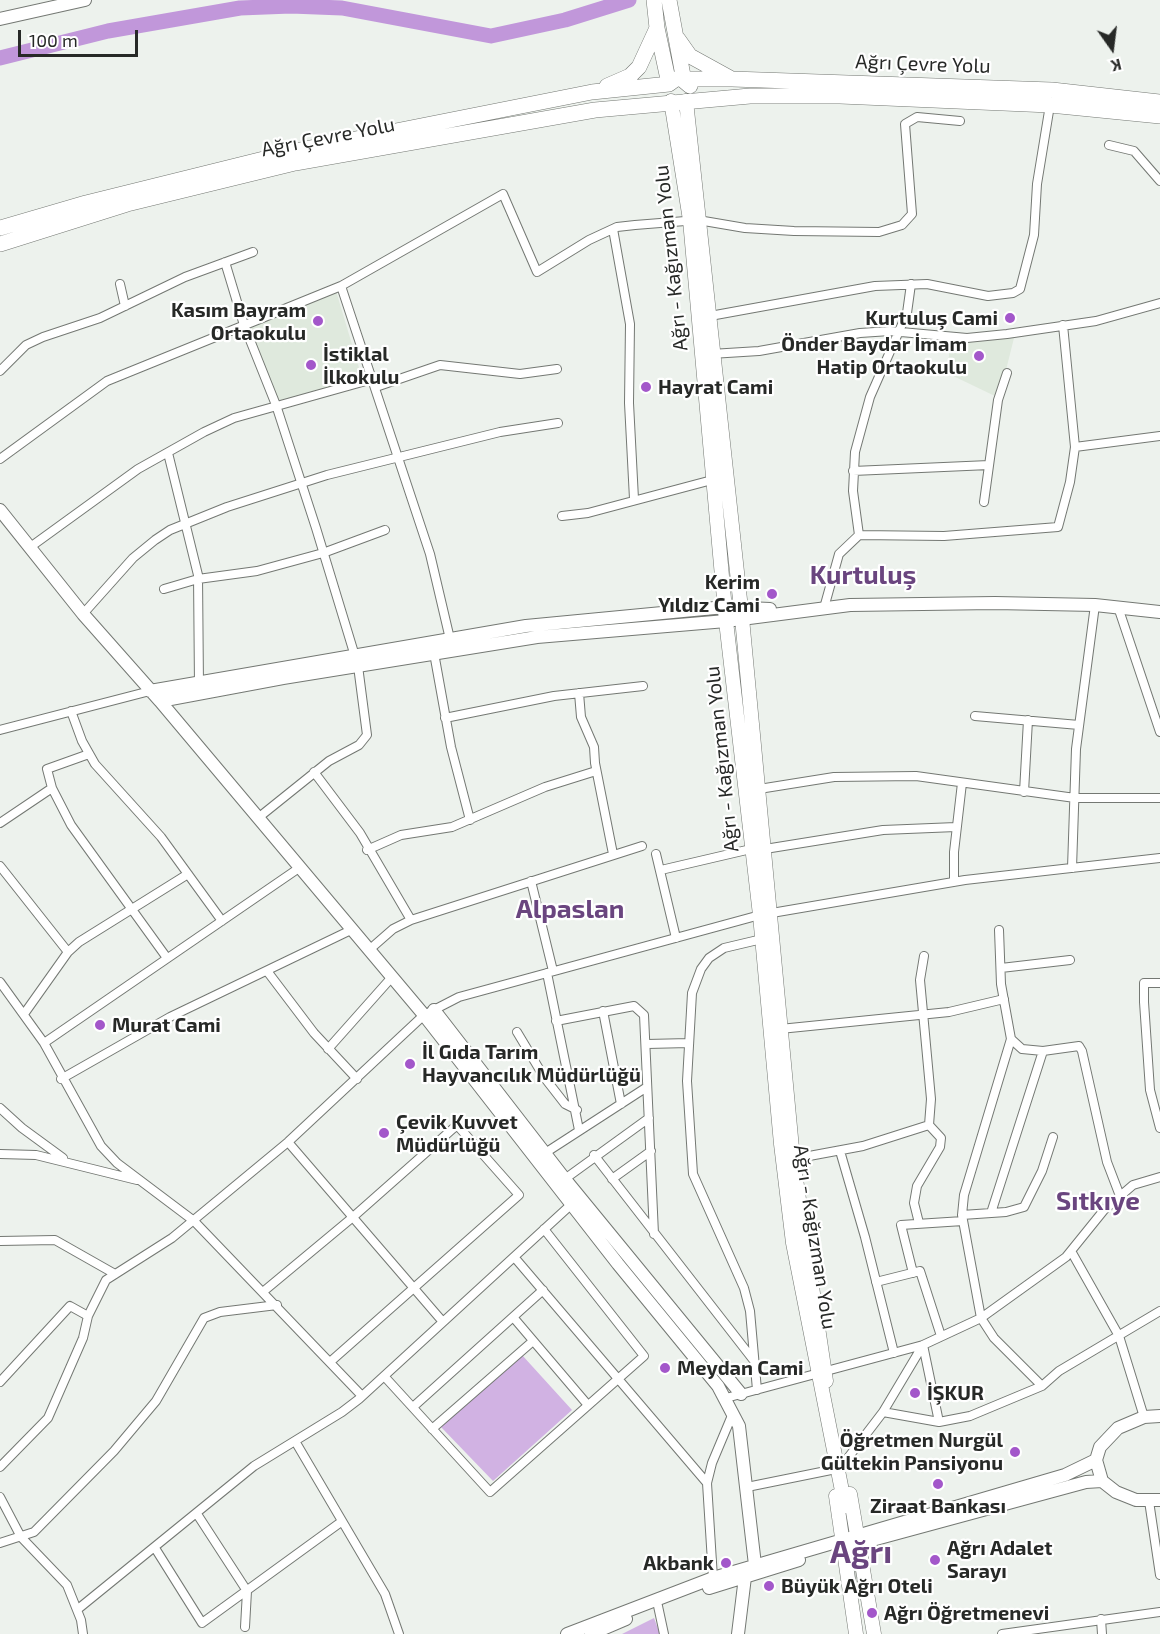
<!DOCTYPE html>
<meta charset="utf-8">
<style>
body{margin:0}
#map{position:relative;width:1160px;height:1634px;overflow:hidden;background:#edf2ed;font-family:"Exo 2",sans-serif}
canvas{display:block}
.north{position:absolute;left:1082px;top:18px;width:60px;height:60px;-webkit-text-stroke:4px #fff;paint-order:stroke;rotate:166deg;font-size:16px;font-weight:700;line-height:24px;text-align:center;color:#272927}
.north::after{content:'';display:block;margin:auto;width:21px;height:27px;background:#272927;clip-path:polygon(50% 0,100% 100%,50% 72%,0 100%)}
.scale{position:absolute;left:18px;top:30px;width:120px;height:27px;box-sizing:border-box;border:3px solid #272927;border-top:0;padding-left:8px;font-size:18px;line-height:21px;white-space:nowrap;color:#272927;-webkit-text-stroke:4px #fff;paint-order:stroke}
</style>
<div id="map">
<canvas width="1160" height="1634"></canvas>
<div class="north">K</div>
<div class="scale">100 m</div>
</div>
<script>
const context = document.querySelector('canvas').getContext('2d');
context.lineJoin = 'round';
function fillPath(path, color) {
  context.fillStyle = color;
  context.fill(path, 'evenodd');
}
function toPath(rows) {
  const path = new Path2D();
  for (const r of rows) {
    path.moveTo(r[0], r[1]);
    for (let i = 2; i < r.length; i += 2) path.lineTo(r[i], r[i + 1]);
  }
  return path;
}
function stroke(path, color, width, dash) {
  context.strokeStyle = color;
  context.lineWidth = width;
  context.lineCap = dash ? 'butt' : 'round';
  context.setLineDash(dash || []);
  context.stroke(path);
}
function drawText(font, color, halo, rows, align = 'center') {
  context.font = font + ' "Exo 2",sans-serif';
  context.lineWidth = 4.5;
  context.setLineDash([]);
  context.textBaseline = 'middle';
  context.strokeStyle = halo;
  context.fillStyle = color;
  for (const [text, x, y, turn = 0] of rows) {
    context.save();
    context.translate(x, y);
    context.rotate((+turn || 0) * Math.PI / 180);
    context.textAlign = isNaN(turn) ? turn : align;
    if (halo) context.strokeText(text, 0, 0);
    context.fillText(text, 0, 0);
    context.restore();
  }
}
const built = toPath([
 [336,291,363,381,276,402,250,328,286,310],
 [951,338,1014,338,999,398,947,373]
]);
const green = toPath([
 [522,1355,572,1410,493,1481,441,1427],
 [654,1618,660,1634,622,1634]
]);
const river = toPath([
 [0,58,108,31,240,8,291,6,342,8,491,36,565,20,629,0]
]);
const primaryTunnel = toPath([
 [845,1506,858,1583]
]);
const street = toPath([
 [1109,145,1134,151,1160,181],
 [613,229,630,324,629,403,634,499],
 [225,262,244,325,276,405,316,528,358,666,367,735,359,745,329,761,258,818],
 [120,284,125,306],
 [341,286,430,554,450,639],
 [710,316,875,286,927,284,988,296,1013,293,1020,289,1034,235,1037,184,1050,105],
 [711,354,759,351,860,333,890,331,967,338,1007,334,1096,321,1160,303],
 [0,371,26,345,43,337,100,318,185,277,253,252],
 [376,387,440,365,520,374,557,369],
 [1075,447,1160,436],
 [168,453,198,575,199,686],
 [0,459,107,381,341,286,503,194,537,272,589,240,617,227,635,225,698,220,745,228,794,231,879,232,902,225,912,214,905,124,917,117,960,121],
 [853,471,989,465],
 [984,502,998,400,1007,373],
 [562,516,588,513,712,480],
 [859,535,853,491,855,452,870,397,907,313,911,284],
 [29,548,138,469,204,432,234,418,373,379],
 [164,589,198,579,257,571,323,553,385,530],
 [1118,607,1160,732],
 [824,608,839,554,859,535,944,536,1058,527,1070,482,1075,447,1063,325],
 [83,614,133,558,155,540,170,530,227,507,327,475,500,432,558,423],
 [434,653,451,747,470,820],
 [579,693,581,717,594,747,595,763,613,854],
 [71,711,82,741,95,764,161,837,222,921],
 [975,716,1079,725],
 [445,718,554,696,643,686],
 [0,730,150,691],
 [89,754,47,769,52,788,71,825,167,958],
 [314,772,360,833,411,920],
 [759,789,834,777,916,776,1075,798,1160,798],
 [1024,792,1028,720],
 [0,823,52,788],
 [765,849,883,830,956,827],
 [367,850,401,835,452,827,545,787,596,771],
 [656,854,676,938],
 [0,866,68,952],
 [1072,868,1076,749,1095,605],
 [661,870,751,849],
 [531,881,553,971],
 [954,882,954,852,962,783],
 [999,930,1001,984,1011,1039,1022,1049,1043,1051,1079,1046,1082,1051,1107,1162,1120,1196],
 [369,950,393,929,411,920,642,846],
 [1001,968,1070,960],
 [267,971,314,1033,357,1079],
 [547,973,579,1130],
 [0,982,44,1043,101,1146,117,1163,194,1221,362,1396],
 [1160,983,1144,983,1144,1002,1150,1090,1160,1128],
 [603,1011,621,1104],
 [24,1014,68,952,79,942,188,874],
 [556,1021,634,1006,644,1015,654,1234],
 [780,1029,949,1012,1004,999],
 [517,1032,544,1077,565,1104,577,1110],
 [1011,1039,964,1195,962,1215,981,1318,994,1338,1042,1386],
 [44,1043,299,868],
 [647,1044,689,1043],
 [328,1049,392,977],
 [61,1079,170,1017,351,930],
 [0,1108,22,1128,63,1158],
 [288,1142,443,1322],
 [840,1151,865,1237,894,1353],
 [0,1154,36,1155,137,1180],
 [542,1155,647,1087],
 [594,1155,755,1362],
 [793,1159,863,1146,929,1125],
 [612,1179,651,1151],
 [562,1181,649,1118],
 [991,1213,1043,1051],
 [962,1215,1006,1212,1024,1207,1042,1171,1053,1137],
 [919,1223,914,1203,917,1186,940,1147,941,1138,929,1125,931,1099,920,980,924,956],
 [0,1241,55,1240,115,1274],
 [1071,1251,1119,1336,1144,1417],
 [515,1258,707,1483],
 [913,1273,901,1225,963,1221],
 [876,1282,920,1271,941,1336],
 [264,1291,353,1217,457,1125,519,1195,330,1362],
 [513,1317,587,1404],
 [923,1345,939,1422],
 [384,1376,490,1492,644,1356,544,1229],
 [0,1382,70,1306,88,1316,106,1280,172,1238,288,1142,424,1015,459,997,760,915,965,880,1160,858],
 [757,1390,750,1311,744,1288,693,1174,687,1081,692,993,701,969,709,958,724,948,762,939],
 [726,1398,923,1345,981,1318,1066,1257,1104,1210,1133,1185,1160,1177],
 [413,1407,543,1290],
 [883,1412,939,1422,970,1416,1042,1386,1059,1371,1160,1311],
 [432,1429,533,1341],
 [295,1441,385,1594,399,1634],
 [844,1463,883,1412,923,1345],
 [0,1467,48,1418,83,1338,88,1316],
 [747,1487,831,1470],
 [0,1497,21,1537,67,1585,81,1620,83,1634],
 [1149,1501,1160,1575],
 [197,1514,247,1591,245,1627],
 [0,1543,34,1532,114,1451,156,1401,204,1318,220,1312,277,1305],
 [155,1548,202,1623,341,1522],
 [713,1578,707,1483,712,1463,733,1413],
 [658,1606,664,1634],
 [78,1609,254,1466,342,1412,359,1399,575,1201],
 [1101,1619,1102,1634],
 [1002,1634,1160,1612]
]);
const secondary = toPath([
 [0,19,85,0],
 [0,510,83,614,160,701,424,1015,618,1264,718,1386,739,1426,755,1565],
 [150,691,526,626,725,607,770,609],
 [160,701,283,678,537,637,726,621,850,605,995,603,1095,605,1160,612],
 [434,1010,564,1178,741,1394],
 [1160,1416,1144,1417,1118,1428,1100,1447,1096,1460,1102,1481,1116,1492,1136,1500,1160,1500],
 [850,1546,1086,1482,1102,1481],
 [709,1588,799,1560],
 [567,1634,713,1578,1065,1475,1096,1460],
 [591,1634,626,1619],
 [738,1634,745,1577]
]);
const primary = toPath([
 [671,101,690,220,726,621,760,915,781,1144,793,1243,845,1506],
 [686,101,742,618,793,1159,826,1381],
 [850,1494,874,1634],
 [836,1496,856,1634]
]);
const highway = toPath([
 [654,0,657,28,669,84],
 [669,0,684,81,690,86],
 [678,39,690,56,730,78],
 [607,86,630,76,639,67,657,28],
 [0,228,86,203,300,150,592,92,669,84,676,79,732,79,1052,90,1160,102],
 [0,244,127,204,295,163,595,110,750,96,840,96,1050,105,1160,116]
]);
const markers = [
 [1010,318,6,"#a357ca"],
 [318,321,6,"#a357ca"],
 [979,356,6,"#a357ca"],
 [311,365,6,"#a357ca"],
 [646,387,6,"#a357ca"],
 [772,594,6,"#a357ca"],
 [100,1025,6,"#a357ca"],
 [410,1064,6,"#a357ca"],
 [384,1133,6,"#a357ca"],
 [665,1368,6,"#a357ca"],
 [915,1393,6,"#a357ca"],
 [1015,1452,6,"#a357ca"],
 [938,1484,6,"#a357ca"],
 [935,1560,6,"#a357ca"],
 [726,1563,6,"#a357ca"],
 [769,1586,6,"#a357ca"],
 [872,1613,6,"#a357ca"]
];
const streetNames = [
 ["Ağrı Çevre Yolu",923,64,2],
 ["Ağrı Çevre Yolu",328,137,-11],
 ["Ağrı - Kağızman Yolu",671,258,-96],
 ["Ağrı - Kağızman Yolu",722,759,-96],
 ["Ağrı - Kağızman Yolu",815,1237,81]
];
const poiNames = [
 ["Kasım Bayram",306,310,"right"],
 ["Ortaokulu",306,333,"right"],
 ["Kurtuluş Cami",998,318,"right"],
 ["Önder Baydar İmam",967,344,"right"],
 ["Hatip Ortaokulu",967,367,"right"],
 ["İstiklal",323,354],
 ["İlkokulu",323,377],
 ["Hayrat Cami",658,387],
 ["Kerim",760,582,"right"],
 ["Yıldız Cami",760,605,"right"],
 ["Murat Cami",112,1025],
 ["İl Gıda Tarım",422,1052],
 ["Hayvancılık Müdürlüğü",422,1075],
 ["Çevik Kuvvet",396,1122],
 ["Müdürlüğü",396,1145],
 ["Meydan Cami",677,1368],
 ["İŞKUR",927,1393],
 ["Öğretmen Nurgül",1003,1440,"right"],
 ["Gültekin Pansiyonu",1003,1463,"right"],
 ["Ziraat Bankası",938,1506,"center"],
 ["Ağrı Adalet",947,1548],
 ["Sarayı",947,1571],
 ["Akbank",714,1563,"right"],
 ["Büyük Ağrı Oteli",781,1586],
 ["Ağrı Öğretmenevi",884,1613]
];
const districtNames = [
 ["Kurtuluş",863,575],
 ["Alpaslan",570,909],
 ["Sıtkıye",1098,1201]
];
const townNames = [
 ["Ağrı",861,1552]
];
fillPath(built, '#dfe9dd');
fillPath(green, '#d1b2e3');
stroke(river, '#c197da', 15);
stroke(primaryTunnel, '#c5cac5', 14, [14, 7]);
stroke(street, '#747873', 10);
stroke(secondary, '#747873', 14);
stroke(primary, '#747873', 15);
stroke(highway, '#747873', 16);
stroke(street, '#fff', 8);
stroke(secondary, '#fff', 12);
stroke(primary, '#fff', 14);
stroke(highway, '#fff', 15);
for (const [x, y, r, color] of markers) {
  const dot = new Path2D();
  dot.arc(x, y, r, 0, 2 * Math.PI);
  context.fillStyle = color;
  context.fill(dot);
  stroke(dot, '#fff', 2);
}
drawText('20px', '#272927', '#fff', streetNames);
drawText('bold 20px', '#272927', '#fff', poiNames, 'left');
drawText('bold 26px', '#6a457f', '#fff', districtNames);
drawText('bold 32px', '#6a457f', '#fff', townNames);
</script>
